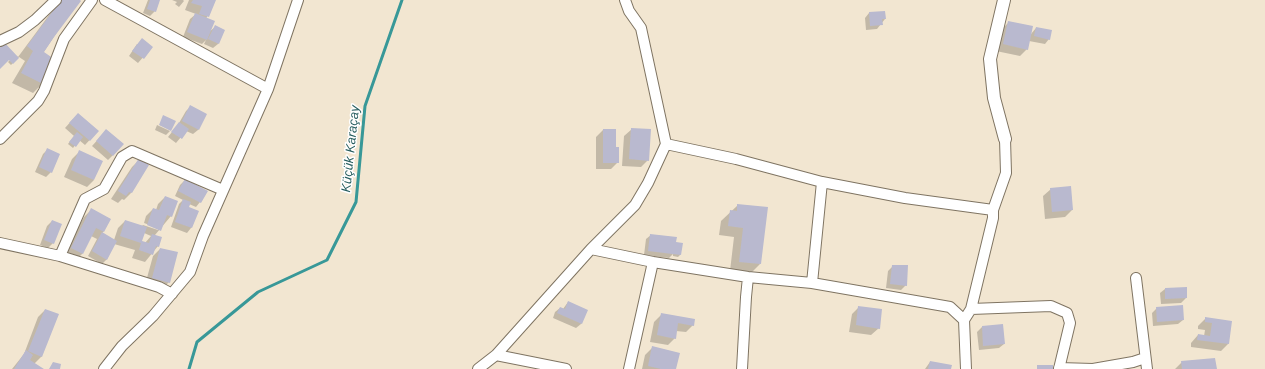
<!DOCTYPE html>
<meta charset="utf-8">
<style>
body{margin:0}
canvas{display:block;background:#f2e6d1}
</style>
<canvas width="1265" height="369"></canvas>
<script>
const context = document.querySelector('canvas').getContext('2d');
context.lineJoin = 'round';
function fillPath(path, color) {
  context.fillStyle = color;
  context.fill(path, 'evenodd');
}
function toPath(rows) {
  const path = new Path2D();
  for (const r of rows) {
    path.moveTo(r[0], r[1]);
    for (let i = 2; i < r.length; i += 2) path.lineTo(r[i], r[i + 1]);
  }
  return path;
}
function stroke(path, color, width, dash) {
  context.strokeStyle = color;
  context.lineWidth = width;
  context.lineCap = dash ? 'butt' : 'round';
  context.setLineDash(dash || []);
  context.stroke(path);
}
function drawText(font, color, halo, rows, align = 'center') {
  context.font = font + ' Helvetica,sans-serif';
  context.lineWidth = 3;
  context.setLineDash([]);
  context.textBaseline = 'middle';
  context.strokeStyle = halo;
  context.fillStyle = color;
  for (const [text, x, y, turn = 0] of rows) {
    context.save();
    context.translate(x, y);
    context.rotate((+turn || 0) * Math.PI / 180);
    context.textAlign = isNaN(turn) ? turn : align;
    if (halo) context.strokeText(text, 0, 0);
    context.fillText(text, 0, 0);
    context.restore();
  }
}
const shadow = toPath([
 [62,0,79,0,43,53,42,84,33,93,12,83,25,61,19,57,11,65,8,62,15,55,18,57,55,7],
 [148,0,159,0,155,11,150,16,143,13],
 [172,0,183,0,184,1,179,7,175,4,177,2],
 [189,0,215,0,206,19,209,32,215,27,224,31,218,44,213,48,204,44,206,40,202,44,183,37,190,19,196,14,185,10],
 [884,12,885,19,877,29,866,30,865,18,869,13],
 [1009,22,1031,34,1036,28,1049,39,1045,44,1029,41,1027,49,1020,56,996,51,1002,29],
 [137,44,152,47,138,63,129,56],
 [191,106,206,115,198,130,193,134,186,131,176,143,168,137,179,123,186,111],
 [73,119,98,131,85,145,79,140,73,148,68,144,74,136,65,128],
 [157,125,170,131,166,135,155,130],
 [632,129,648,160,641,167,622,166,624,136],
 [603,130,615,148,618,162,611,169,596,169,596,137],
 [102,135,113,155,108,160,92,146],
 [48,149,51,172,46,177,35,172,43,154],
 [79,152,94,180,87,187,64,177,72,159],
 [139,160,131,193,124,200,122,199,118,203,111,199,132,167],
 [185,180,200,202,196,207,189,204,188,208,198,211,191,228,187,233,171,227,179,204,183,200,175,196,180,185],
 [1051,189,1072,210,1065,217,1045,219,1043,196],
 [165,197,171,216,155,235,158,246,145,262,132,258,135,250,114,244,107,259,102,264,88,256,97,239,91,236,82,254,75,261,64,255,84,217,91,210,110,219,102,234,114,240,118,228,125,221,142,226,143,225,158,230,158,228,144,223,146,216,153,209,156,210,158,204],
 [144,233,151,236,145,243,141,242],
 [738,205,760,264,751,273,730,271,734,237,719,235,721,221],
 [52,221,53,243,48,248,40,245,47,226],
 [651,235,674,245,682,244,680,255,678,257,673,256,673,254,669,258,644,255,646,239],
 [160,249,169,282,162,289,145,285,153,256],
 [893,266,906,285,901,290,886,288,888,271],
 [1186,288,1186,298,1181,303,1161,304,1160,293,1165,289],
 [568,302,587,311,581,324,576,328,553,318,555,312,560,308,563,309],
 [859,307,879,328,871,335,849,332,852,314],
 [1157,308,1183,320,1178,324,1153,326,1152,313],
 [45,310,42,356,34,364,42,369,12,369,24,354,38,317],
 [661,315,693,325,686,332,676,331,675,338,668,345,650,342,654,322],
 [1206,318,1231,322,1228,344,1221,351,1191,347,1191,343,1198,335,1204,336,1205,330,1198,329,1198,326],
 [1002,325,1004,344,999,348,979,350,977,332,982,327],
 [652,348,675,369,642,369,645,355],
 [930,362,950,369,925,369],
 [1182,362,1216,369,1175,369]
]);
const stream = toPath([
 [189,369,197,342,258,292,327,260,356,202,365,106,402,0]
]);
const building = toPath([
 [61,0,80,0,81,1,54,37,44,52,54,59,43,84,21,73,33,51,27,46],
 [150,0,160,0,156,12,147,9],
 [193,0,216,0,209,17,199,14,202,6,191,3],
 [885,11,886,19,882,19,883,25,870,26,869,12],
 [195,13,215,21,207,40,187,32],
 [1008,21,1033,26,1028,50,1003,44],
 [215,25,225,30,219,44,208,39],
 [1036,27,1052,30,1050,40,1034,36],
 [142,38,153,47,144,59,132,51],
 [3,41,19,58,13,64,9,60,0,69,0,44],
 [190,105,207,114,199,130,182,121],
 [78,113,99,131,90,141,69,123],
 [163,115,176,121,171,131,159,125],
 [179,122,189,129,182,139,171,132],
 [631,128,651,129,649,161,629,159],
 [106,129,124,144,113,156,96,141],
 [603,129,616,129,616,147,619,147,619,163,603,163],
 [77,132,83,137,76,147,69,142],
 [47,148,60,154,52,173,39,167],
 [79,150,103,161,94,180,71,170],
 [139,158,149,165,132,193,129,192,126,196,118,191],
 [185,179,208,191,201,203,178,191],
 [1071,186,1073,210,1052,212,1050,188],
 [165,196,178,201,172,217,167,215,161,231,147,225,153,208,159,210],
 [183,199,191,202,189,207,199,211,192,228,175,222],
 [737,204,768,207,761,264,739,262,743,228,728,226,730,210,737,211],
 [91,208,111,219,104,232,96,228,83,254,71,248],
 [52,220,62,224,54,244,44,240],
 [125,220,147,227,142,241,149,243,152,234,162,237,159,247,156,246,153,255,139,250,141,243,120,236],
 [102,232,117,241,107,260,92,251],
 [650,234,677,237,676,242,683,243,681,255,648,251],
 [160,248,178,252,170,283,152,278],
 [892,265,908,265,907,286,890,284],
 [1187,287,1187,298,1165,299,1165,288],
 [568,301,588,310,582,324,557,313,560,307,565,309],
 [1183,305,1184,320,1157,322,1156,307],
 [858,306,882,309,880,329,856,325],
 [45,309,59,314,42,357,28,351],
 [661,313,695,319,694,326,678,323,676,339,657,335],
 [1205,317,1232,321,1229,344,1197,340,1198,334,1210,336,1212,323,1205,322],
 [1003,324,1005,344,983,346,982,326],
 [652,346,680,353,676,369,661,369,648,366],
 [26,350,33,355,30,360,44,369,14,369],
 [1215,358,1217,369,1182,369,1181,361],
 [930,361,952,365,951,369,928,369],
 [53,362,61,364,60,369,49,369],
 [1037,365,1053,365,1053,369,1037,369]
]);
const minor = toPath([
 [105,0,268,89],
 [0,41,19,32,35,20,56,0],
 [0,139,38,101,44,91,64,39,92,0],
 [666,144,736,159,822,182,905,198,993,210],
 [0,243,60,256,159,287,172,294],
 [591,249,635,205,648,183,666,144,641,28,629,11,625,0],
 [60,256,85,199,104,189,122,157,132,151,223,190],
 [1136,278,1147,369],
 [812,283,822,182],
 [971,309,1051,306,1067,313,1070,323,1059,369],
 [964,320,971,309,993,218,993,210,1006,173,1005,139],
 [496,355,566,369],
 [1059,368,1093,369,1133,362,1145,358],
 [104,369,122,346,153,316,190,272,203,236,268,89,298,0],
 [478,369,496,355,591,249,653,262,748,277,812,283,950,307,964,320,966,369],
 [629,369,653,262],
 [742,369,746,297,748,277]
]);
const tertiary = toPath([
 [1004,0,990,59,994,98,1005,139]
]);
const waterNames = [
 ["Küçük Karaçay",351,149,-84]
];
fillPath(shadow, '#0003');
stroke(stream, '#389898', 3);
fillPath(building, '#b9b9cf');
stroke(minor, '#7f7462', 12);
stroke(tertiary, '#7f7462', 14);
stroke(minor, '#fff', 10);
stroke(tertiary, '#fff', 12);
drawText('italic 13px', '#265d5e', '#fff', waterNames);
</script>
